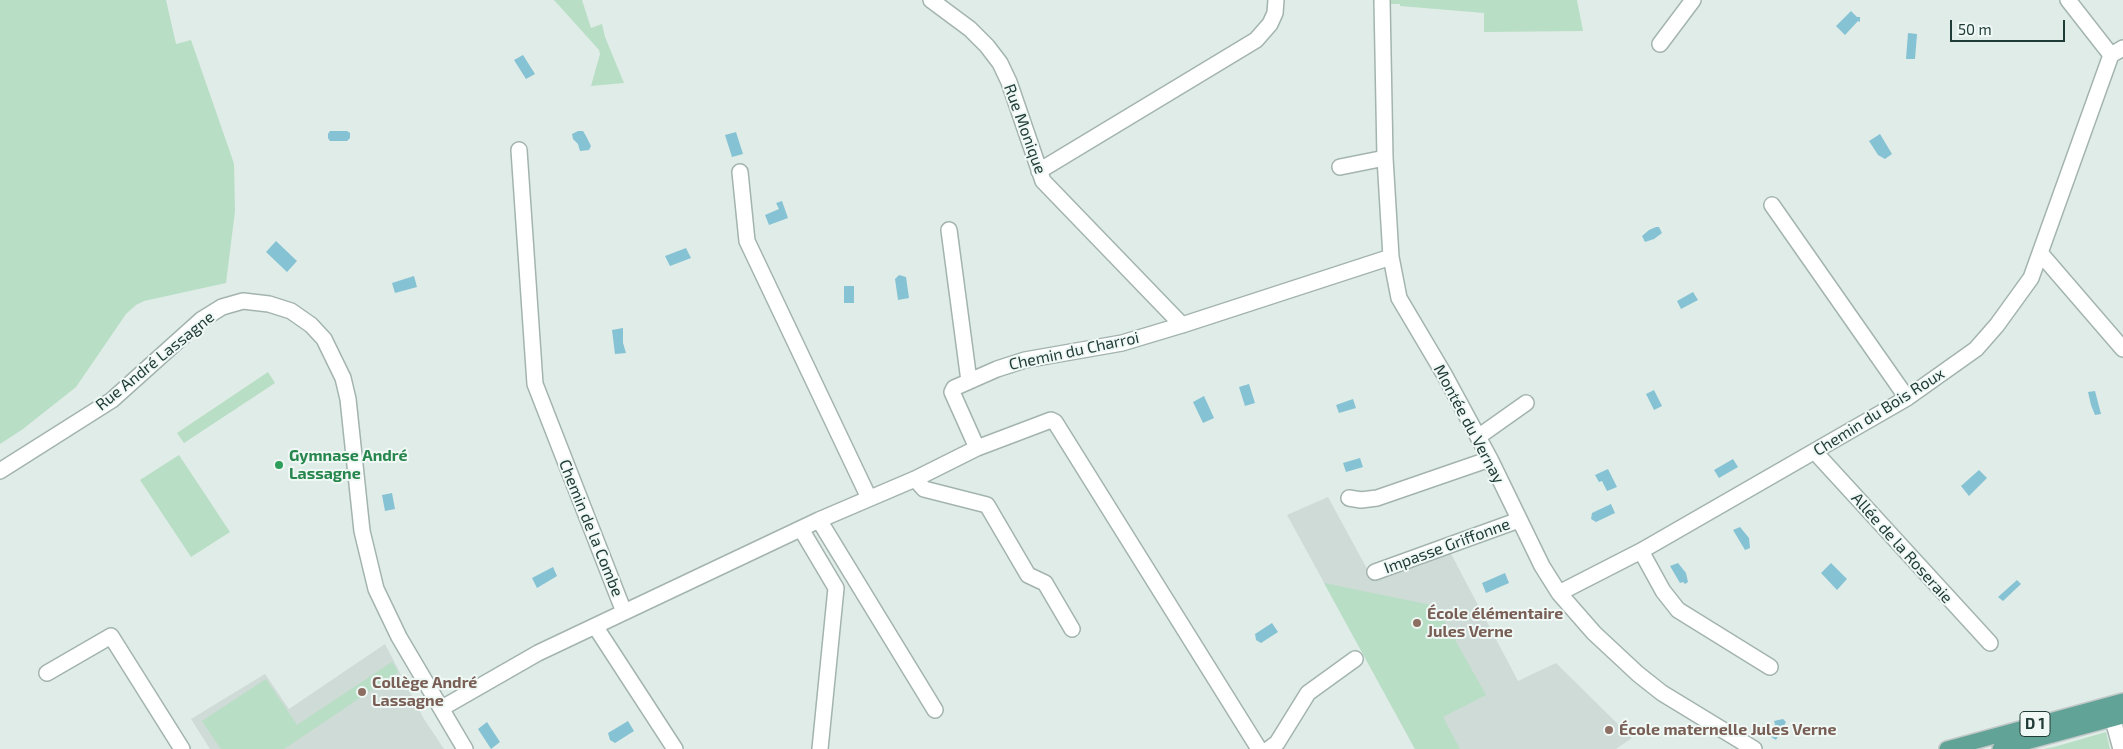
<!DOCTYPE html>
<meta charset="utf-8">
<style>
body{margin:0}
#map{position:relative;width:2123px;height:749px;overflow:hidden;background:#e0ece7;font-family:"Exo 2",sans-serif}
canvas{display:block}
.scale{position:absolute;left:1950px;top:20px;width:115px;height:22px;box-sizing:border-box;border:2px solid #203c37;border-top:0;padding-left:6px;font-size:15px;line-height:18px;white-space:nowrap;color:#203c37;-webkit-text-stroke:4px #f0f8f5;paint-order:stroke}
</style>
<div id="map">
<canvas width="2123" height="749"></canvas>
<div class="scale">50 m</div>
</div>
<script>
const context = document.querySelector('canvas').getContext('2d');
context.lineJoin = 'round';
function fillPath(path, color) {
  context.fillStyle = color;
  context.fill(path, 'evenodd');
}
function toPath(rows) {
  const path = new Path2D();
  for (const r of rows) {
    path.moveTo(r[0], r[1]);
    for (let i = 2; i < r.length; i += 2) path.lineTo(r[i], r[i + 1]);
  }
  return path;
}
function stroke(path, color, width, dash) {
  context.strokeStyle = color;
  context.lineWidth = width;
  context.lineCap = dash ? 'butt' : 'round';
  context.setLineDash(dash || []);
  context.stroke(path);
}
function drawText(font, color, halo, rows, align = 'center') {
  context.font = font + ' "Exo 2",sans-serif';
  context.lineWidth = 4;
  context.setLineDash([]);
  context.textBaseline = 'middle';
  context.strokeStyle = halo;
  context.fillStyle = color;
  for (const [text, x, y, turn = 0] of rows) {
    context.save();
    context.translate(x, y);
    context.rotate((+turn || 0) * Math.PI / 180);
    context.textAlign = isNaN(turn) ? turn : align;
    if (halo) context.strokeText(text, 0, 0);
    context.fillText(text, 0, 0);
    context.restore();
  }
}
const built = toPath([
 [1328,497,1372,578,1449,550,1518,681,1556,663,1632,738,1616,749,1415,749,1287,515],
 [385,644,424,719,444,749,210,749,191,719,265,674,289,709]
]);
const green = toPath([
 [0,0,166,0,176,44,191,40,230,152,234,164,235,211,226,283,144,301,136,305,126,314,76,387,23,429,0,444],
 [554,0,582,0,591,28,602,24,605,37,624,83,591,86,600,54,599,50],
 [1390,0,1577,0,1583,31,1484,32,1484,13,1400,6,1400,4,1388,4],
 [268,372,275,383,184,443,177,433],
 [179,455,230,532,191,557,140,480],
 [1324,583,1436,606,1486,695,1443,717,1460,749,1415,749],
 [392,662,398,672,284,749,221,749,202,721,266,679,297,725],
 [2106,732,2110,749,2043,749,2054,747]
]);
const water = toPath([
 [1851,11,1857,17,1860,17,1860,22,1858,21,1845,35,1836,26],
 [1908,33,1917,34,1915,59,1906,59],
 [523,55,535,74,526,79,514,60],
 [330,131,347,131,350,133,350,138,347,141,330,141,328,138,328,134],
 [578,131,583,131,586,136,591,146,589,150,580,151,578,144,573,139,572,134],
 [736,132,743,154,732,157,725,135],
 [1880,134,1892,154,1885,159,1878,155,1869,141],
 [782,201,788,218,769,225,765,215,779,209,776,203],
 [1656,227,1659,227,1662,233,1654,239,1645,242,1642,236,1649,230],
 [276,241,297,261,287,272,266,252],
 [686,248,691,258,670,266,665,256],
 [899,275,906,277,909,298,898,300,895,279],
 [414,276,417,287,395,293,392,283],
 [844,286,854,286,854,303,844,303],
 [1693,292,1698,300,1681,309,1677,301],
 [623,328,623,343,626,353,615,354,612,330],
 [1249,384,1255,403,1245,406,1239,387],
 [1654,390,1662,406,1654,410,1646,394],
 [2095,391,2101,414,2095,415,2091,405,2088,392],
 [1204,396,1214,418,1203,423,1193,402],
 [1353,399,1356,408,1339,413,1336,405],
 [1360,458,1363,467,1346,472,1343,463],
 [1733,459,1738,467,1719,478,1714,470],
 [1608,469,1617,487,1607,491,1602,481,1599,482,1595,475],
 [1979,470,1987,478,1969,496,1961,486],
 [392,493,395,509,385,511,382,495],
 [1611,504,1615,513,1596,522,1591,519,1592,513],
 [1740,527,1749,538,1750,548,1745,550,1733,530],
 [1678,563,1686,573,1688,582,1685,584,1683,582,1680,583,1670,566],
 [1831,563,1847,579,1837,590,1821,573],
 [553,567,557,576,537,588,532,578],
 [1505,573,1509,583,1486,593,1482,583],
 [2017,580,2021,584,2003,601,1998,597],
 [1272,623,1278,632,1261,643,1256,640,1255,634],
 [1783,719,1786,722,1776,740,1768,735,1775,724,1774,721],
 [628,721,634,731,615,743,610,740,608,733],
 [487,722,500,742,491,749,478,729]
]);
const minor = toPath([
 [931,0,970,29,987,46,1000,63,1009,82,1043,181,1182,325],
 [1382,0,1385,158,1391,257,1399,298,1444,374,1490,459,1542,566,1559,593,1594,633,1638,674,1662,693,1754,749],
 [2068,0,2111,55],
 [1660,44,1693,0],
 [519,150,535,384,624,612],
 [1340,167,1385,158],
 [1039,171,1256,40,1270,24,1275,13,1276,0],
 [740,172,747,241,869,498],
 [1772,205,1907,398],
 [949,230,969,381],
 [2041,254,2123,349],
 [1478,437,1526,403],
 [1815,452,1990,643],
 [0,471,112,400,201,320,222,307,243,301,269,304,291,311,311,325,324,339,343,378,348,399,362,531,376,589,399,637,465,749],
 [915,479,924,489,987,505,1028,575,1045,583,1072,629],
 [1349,498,1361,500,1377,498,1490,459],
 [819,520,935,710],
 [801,529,836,588,820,749],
 [1641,551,1663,591,1678,610,1770,667],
 [1375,572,1519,520],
 [1559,593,1641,551,1907,398,1976,349,1997,325,2031,278,2111,55,2123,48],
 [595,626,675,749],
 [47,673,111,636,182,749],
 [442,708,538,653,595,626,819,520,915,479,977,448],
 [2113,720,2121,749],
 [1259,749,1055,422,1051,420,977,448,952,392,954,388,997,369,1025,360,1122,343,1182,325,1391,257],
 [1269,749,1277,743,1308,693,1355,659]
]);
const major = toPath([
 [1947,749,2123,701],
 [2000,749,2123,716]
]);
const markers = [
 [279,465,5,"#2e9e5b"],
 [1417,623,5,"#8d6e63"],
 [362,692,5,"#8d6e63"],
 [1609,730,5,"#8d6e63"]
];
const shields = [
 [2035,724,30]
];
const shieldNames = [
 ["D 1",2035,724]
];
const streetNames = [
 ["Rue Monique",1025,129,70],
 ["Chemin du Charroi",1074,351,-12],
 ["Rue André Lassagne",155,361,-39],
 ["Chemin du Bois Roux",1879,412,-32],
 ["Montée du Vernay",1469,424,62],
 ["Chemin de la Combe",591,528,68],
 ["Impasse Griffonne",1447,546,-20],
 ["Allée de la Roseraie",1902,548,48]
];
const leisureNames = [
 ["Gymnase André",289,456],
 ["Lassagne",289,474]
];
const educationNames = [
 ["École élémentaire",1427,614],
 ["Jules Verne",1427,632],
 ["Collège André",372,683],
 ["Lassagne",372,701],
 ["École maternelle Jules Verne",1619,730]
];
fillPath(built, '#cedbd6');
fillPath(green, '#b8dec5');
fillPath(water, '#85c2d3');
stroke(minor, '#a3b4af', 18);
stroke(major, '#c1c8c7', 18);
stroke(minor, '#fff', 15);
stroke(major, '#62a397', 15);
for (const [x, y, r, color] of markers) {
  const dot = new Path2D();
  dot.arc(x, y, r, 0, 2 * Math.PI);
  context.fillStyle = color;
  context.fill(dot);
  stroke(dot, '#f0f8f5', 2);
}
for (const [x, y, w] of shields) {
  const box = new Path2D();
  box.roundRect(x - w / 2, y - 12.5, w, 25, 4);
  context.fillStyle = '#f0f8f5';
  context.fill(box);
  stroke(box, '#203c37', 1);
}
drawText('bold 15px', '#203c37', null, shieldNames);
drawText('16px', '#203c37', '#f0f8f5', streetNames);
drawText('bold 16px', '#27864d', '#f0f8f5', leisureNames, 'left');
drawText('bold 16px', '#785e54', '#f0f8f5', educationNames, 'left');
</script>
